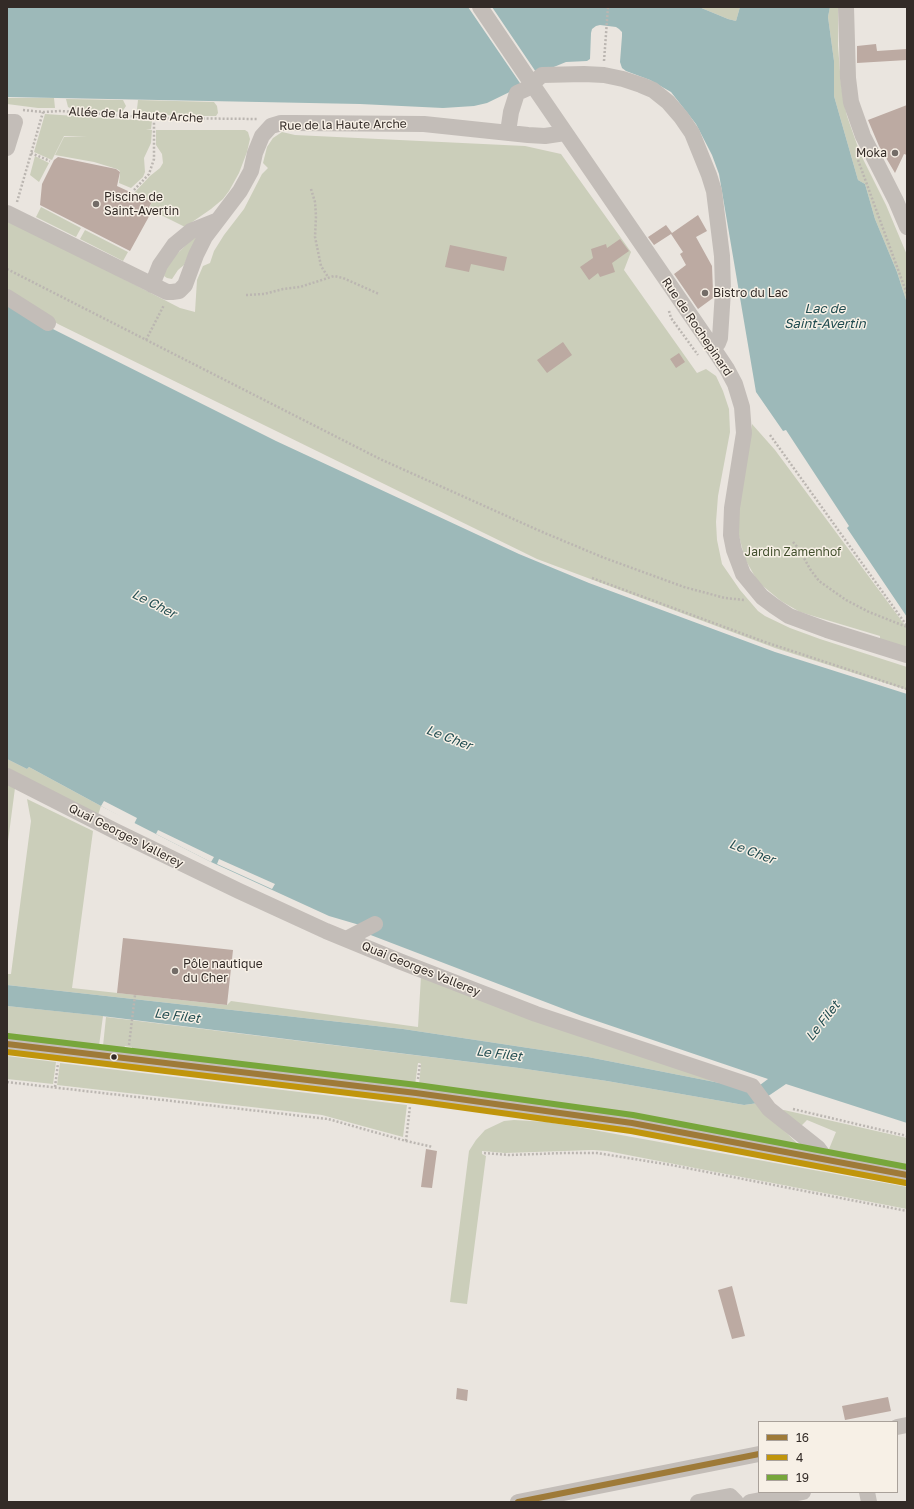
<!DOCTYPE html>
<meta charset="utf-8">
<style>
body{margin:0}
#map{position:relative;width:914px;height:1509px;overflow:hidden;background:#eae5df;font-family:"Golos Text",sans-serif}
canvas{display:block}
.frame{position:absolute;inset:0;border:8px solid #332b27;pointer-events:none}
.legend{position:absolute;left:758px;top:1421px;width:140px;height:72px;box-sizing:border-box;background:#f7f0e6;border:1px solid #a9a19a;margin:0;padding:5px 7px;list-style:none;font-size:12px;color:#332b27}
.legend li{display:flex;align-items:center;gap:8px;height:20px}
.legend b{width:20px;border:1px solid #a9a19a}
</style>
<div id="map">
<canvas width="914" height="1509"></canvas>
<div class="frame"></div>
<ul class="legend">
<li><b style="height:5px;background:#9e7a38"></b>16</li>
<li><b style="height:5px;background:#c0950c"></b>4</li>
<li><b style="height:5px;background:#77a63b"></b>19</li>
</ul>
</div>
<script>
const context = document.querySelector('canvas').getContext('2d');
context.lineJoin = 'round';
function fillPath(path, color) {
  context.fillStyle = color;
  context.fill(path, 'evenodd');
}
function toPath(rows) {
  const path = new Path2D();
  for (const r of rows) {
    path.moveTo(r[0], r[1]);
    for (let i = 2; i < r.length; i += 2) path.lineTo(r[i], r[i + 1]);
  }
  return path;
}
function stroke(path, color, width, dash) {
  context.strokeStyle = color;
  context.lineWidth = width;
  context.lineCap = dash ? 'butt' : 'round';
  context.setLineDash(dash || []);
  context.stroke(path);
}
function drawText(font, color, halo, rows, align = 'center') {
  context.font = font + ' "Golos Text",sans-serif';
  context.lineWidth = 3;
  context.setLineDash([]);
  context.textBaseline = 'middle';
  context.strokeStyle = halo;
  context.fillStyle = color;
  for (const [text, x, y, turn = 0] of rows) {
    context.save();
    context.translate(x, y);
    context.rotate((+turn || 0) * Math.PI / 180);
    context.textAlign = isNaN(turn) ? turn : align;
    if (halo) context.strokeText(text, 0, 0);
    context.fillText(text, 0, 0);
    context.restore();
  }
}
const green = toPath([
 [699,7,740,7,736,21,728,19],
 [830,7,838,7,838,46,841,84,844,102,847,116,860,153,886,205,907,255,907,303,897,272,875,219,865,184,858,180,834,96,834,61,828,17],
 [7,98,54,98,55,108,38,108,7,104],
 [66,99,123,100,126,106,122,112,72,109,68,107],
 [138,100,214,102,217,106,218,113,216,116,183,116,145,114,139,112,137,109],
 [45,114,152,121,151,129,146,129,152,130,151,143,144,158,145,172,143,177,131,188,119,183,120,174,120,171,117,169,94,162,55,155,64,137,87,137,64,136,52,160,34,152],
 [156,130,245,130,248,132,250,139,247,152,239,173,229,191,223,199,211,209,185,227,149,209,152,202,134,193,150,176,160,168,163,163,162,154,156,145],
 [282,132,295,135,525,146,561,154,631,252,624,270,697,373,706,369,716,376,723,391,729,409,730,432,718,496,716,522,717,540,722,564,740,590,758,611,765,616,790,628,820,639,907,667,907,690,775,648,537,559,58,324,7,292,7,219,180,308,195,312,197,280,203,266,210,263,214,251,224,235,244,209,262,174,268,168,263,163,267,147,273,138],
 [35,156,49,163,39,182,30,175],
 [41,207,81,228,76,237,36,217],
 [85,230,128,252,123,261,80,239],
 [199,233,184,265,178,270,172,279,167,278,164,276,167,263],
 [752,424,775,450,907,628,907,648,880,639,880,636,800,612,781,601,758,582,745,559,739,536,737,522],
 [7,759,27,769,29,767,101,806,98,815,7,769],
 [7,784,15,788,7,849],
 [27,799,93,831,72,988,227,1005,231,1001,418,1027,421,976,740,1087,588,1057,403,1029,7,985,7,974,11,974,31,821],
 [7,1006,103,1016,99,1046,7,1036],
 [106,1017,519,1068,607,1081,744,1105,758,1103,771,1118,800,1146,719,1130,623,1113,528,1099,419,1085,421,1064,420,1063,418,1063,415,1085,132,1050,132,1047,125,1046,124,1048,103,1046],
 [7,1056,56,1062,53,1084,7,1079],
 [60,1063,407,1105,403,1137,322,1115,57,1085],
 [784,1110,907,1138,907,1166,849,1154,835,1153,829,1149,836,1132,807,1120,801,1126,779,1111],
 [514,1120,547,1122,577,1127,907,1187,907,1209,607,1151,593,1150,505,1153,482,1151,482,1154,486,1156,467,1304,450,1302,469,1151,476,1140,485,1130,504,1121]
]);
const water = toPath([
 [7,7,699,7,728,19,736,21,740,7,830,7,828,17,834,61,834,96,858,180,865,184,875,219,897,272,907,303,907,617,847,528,849,526,786,430,783,431,756,392,719,174,712,155,696,124,671,92,650,80,626,71,622,68,620,62,622,36,622,32,619,29,616,27,600,25,596,26,592,29,591,33,590,59,587,61,566,62,544,71,522,86,487,103,474,106,443,108,360,104,7,97],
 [7,306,276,441,519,554,589,583,775,652,907,694,907,1123,786,1084,758,1103,744,1105,607,1081,519,1068,102,1016,7,1006,7,985,403,1029,588,1057,740,1087,760,1085,768,1079,582,1016,368,934,363,926,329,916,211,862,101,806,29,767,27,769,7,759]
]);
const pier = toPath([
 [468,7,492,7,538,75,522,86],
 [104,801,137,818,134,824,101,806],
 [158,830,214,857,211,862,156,834],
 [219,859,275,884,272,889,217,864]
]);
const building = toPath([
 [876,44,877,51,907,49,907,60,857,63,857,46],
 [907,105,907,155,904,154,895,173,879,146,868,120],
 [58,157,116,169,120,172,117,186,152,202,148,209,152,211,130,251,40,205,42,184,54,160],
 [698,215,707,231,696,237,712,266,713,291,713,298,698,309,674,274,686,265,680,254,683,252,671,234,654,245,648,237,666,225,672,233],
 [620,239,629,251,612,263,615,272,600,277,598,273,589,280,580,267,593,258,591,249,606,244,607,248],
 [450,245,507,257,504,271,471,264,469,272,445,267],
 [563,342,572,355,547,373,537,360],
 [679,353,685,362,676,368,670,359],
 [123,938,233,950,227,1005,117,993],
 [426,1149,437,1151,432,1188,421,1187],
 [732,1286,745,1336,732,1339,718,1290],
 [457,1388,468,1390,467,1401,456,1399],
 [888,1397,891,1411,845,1420,842,1406]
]);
const path = toPath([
 [604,61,608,7],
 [23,110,43,112,61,111,154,118,258,119],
 [31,153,50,161],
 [858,160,907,294],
 [311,189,315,202,316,216,315,237,321,266,328,277],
 [134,190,149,174,154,159,154,118],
 [17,202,43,112],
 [7,269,380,459,540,531,602,557,684,587,725,598,745,600],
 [246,295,264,294,283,289,300,287,334,276,343,278,379,294],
 [669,311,671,318,698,355],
 [146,340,164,305],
 [770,435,907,626],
 [793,542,799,549,810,569,819,581,846,600,869,612,907,627],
 [592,578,765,642,907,689],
 [129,1045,135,995],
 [418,1079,420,1063],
 [7,1082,328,1119,406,1141,433,1147],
 [55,1087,58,1063],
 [793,1109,907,1136],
 [406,1141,410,1106],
 [484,1153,509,1155,564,1153,597,1153,671,1165,907,1211]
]);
const minor = toPath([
 [846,7,848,78,851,102,863,136,896,201,907,227],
 [534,87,713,348,727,369,735,384,742,407,744,433,732,508,731,535,734,550,743,574,762,597,774,606,789,616,827,630,907,655],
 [7,122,15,122,7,148],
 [508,132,511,112,517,93,526,89,542,75,584,74,604,75,623,79,641,85,653,90,668,102,681,117,692,133,709,175,714,191,722,256,723,291,720,338,718,343,713,348],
 [7,213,167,292,172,292,179,291,185,285,196,255,205,237,240,191,251,171,255,153,262,136,271,126,281,123,293,123,424,124,528,135,545,136,565,133],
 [152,285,160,265,174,245,191,231,216,221],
 [7,297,48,323],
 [7,776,115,831,239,891,326,931,399,961,536,1014,752,1086,769,1109,818,1148,827,1160],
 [346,939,375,924],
 [7,1044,416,1093,632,1123,907,1175],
 [897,1427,907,1425],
 [867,1492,869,1502],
 [518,1502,759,1454],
 [698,1502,730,1496,736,1502],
 [750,1502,803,1492]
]);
const minorBridge = toPath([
 [480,7,534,87]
]);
const bus1 = toPath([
 [7,1044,416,1093,632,1123,907,1175],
 [518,1502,759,1454]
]);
const bus2 = toPath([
 [7,1052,415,1101,631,1131,906,1183]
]);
const bus3 = toPath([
 [8,1036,417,1085,633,1115,907,1167]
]);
const markers = [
 [895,153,4,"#736c67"],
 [96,204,4,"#736c67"],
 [705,293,4,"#736c67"],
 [175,971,4,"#736c67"],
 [114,1057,3.5,"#332b27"]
];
const streetNames = [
 ["Allée de la Haute Arche",136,115,3],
 ["Rue de la Haute Arche",343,125,-1],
 ["Rue de Rochepinard",697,327,56],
 ["Quai Georges Vallerey",126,836,27],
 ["Quai Georges Vallerey",421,969,22]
];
const poiNames = [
 ["Moka",887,153,"right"],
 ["Piscine de",104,197],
 ["Saint-Avertin",104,211],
 ["Bistro du Lac",713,293],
 ["Pôle nautique",183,964],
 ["du Cher",183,978]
];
const parkNames = [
 ["Jardin Zamenhof",793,552]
];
const waterNames = [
 ["Lac de",825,309],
 ["Saint-Avertin",825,324],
 ["Le Cher",154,604,27],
 ["Le Cher",449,738,21],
 ["Le Cher",752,852,21],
 ["Le Filet",177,1016,7],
 ["Le Filet",823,1021,-52],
 ["Le Filet",499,1054,7]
];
fillPath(green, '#cbceba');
fillPath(water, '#9db9b9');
fillPath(pier, '#eae5df');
fillPath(building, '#bcaaa2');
stroke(path, '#bbb6b1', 2.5, [2, 2]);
stroke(minor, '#c3bdb8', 16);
stroke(minorBridge, '#c3bdb8', 16);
stroke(bus1, '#9e7a38', 6);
stroke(bus2, '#c0950c', 6);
stroke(bus3, '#77a63b', 6);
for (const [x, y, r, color] of markers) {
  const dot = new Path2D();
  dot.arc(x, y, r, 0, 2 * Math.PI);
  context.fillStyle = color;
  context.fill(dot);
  stroke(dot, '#f7f0e6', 1.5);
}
drawText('12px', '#332b27', '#f7f0e6', streetNames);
drawText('12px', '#332b27', '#f7f0e6', poiNames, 'left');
drawText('12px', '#424f2d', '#f7f0e6', parkNames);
drawText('italic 13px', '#214c50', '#f7f0e6', waterNames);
</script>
